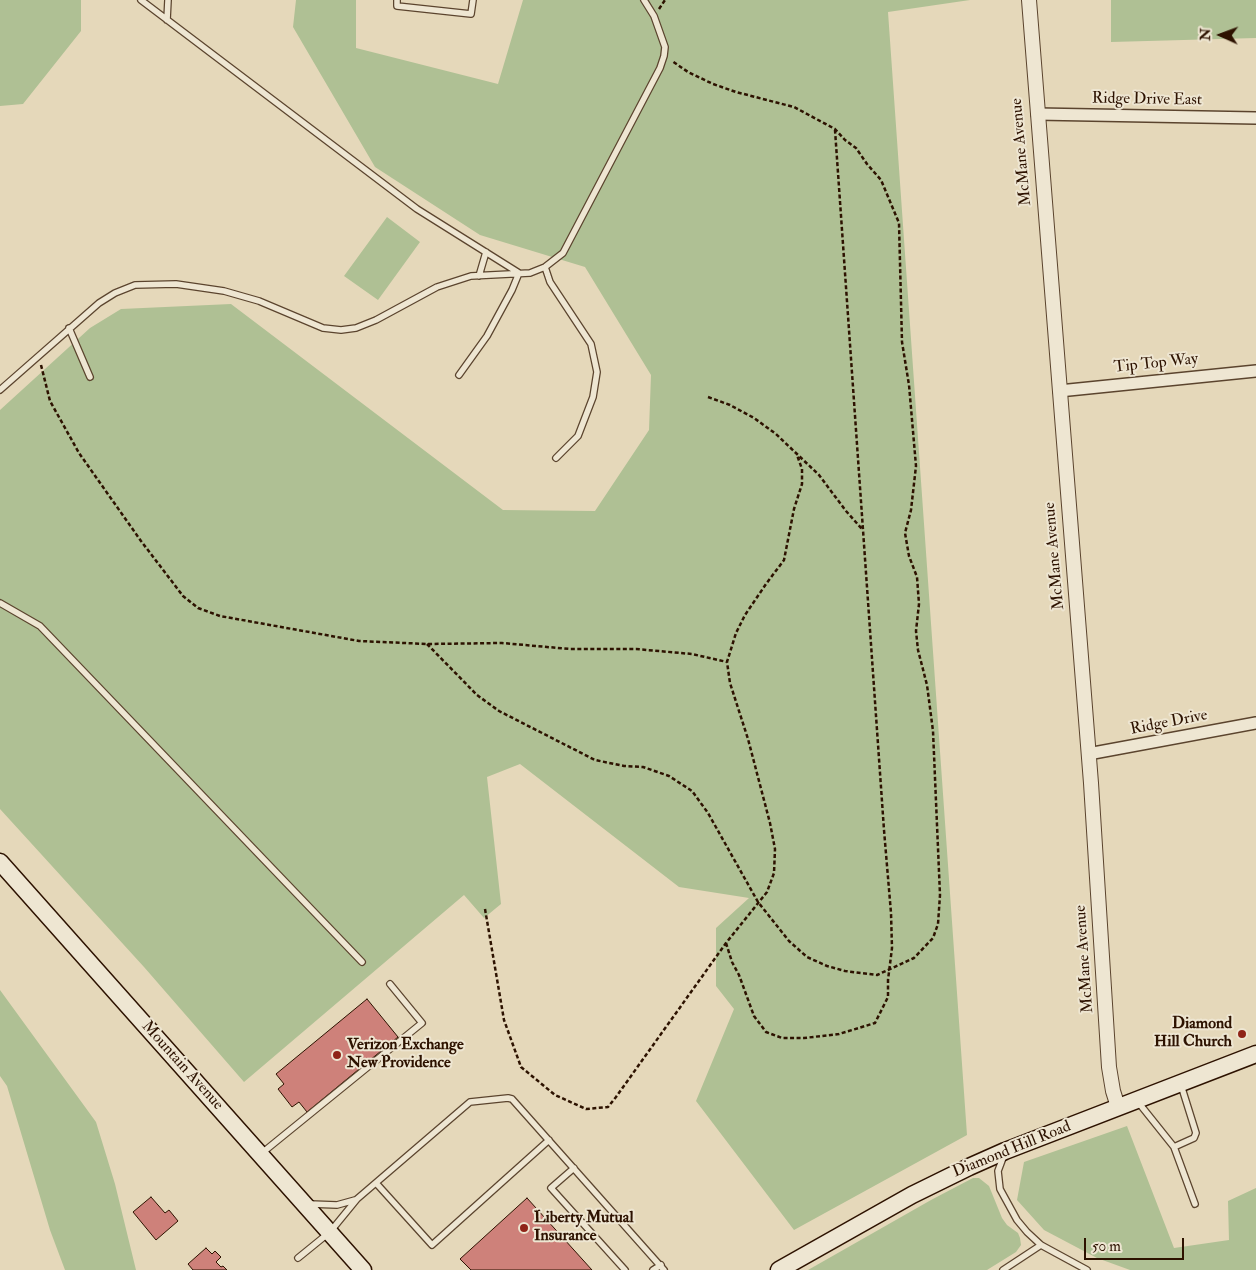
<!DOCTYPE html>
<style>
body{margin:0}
#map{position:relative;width:1256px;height:1270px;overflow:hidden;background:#e5d8ba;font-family:"IM FELL Double Pica",serif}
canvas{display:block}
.north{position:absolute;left:1196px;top:10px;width:50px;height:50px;-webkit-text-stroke:4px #eee6d2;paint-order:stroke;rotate:272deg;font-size:14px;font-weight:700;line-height:20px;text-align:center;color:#2d1200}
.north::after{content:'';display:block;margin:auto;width:18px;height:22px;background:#2d1200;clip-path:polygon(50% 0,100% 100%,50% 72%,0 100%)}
.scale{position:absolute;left:1084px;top:1238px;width:100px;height:22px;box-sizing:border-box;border:2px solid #2d1200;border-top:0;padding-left:6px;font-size:15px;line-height:18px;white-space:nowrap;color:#2d1200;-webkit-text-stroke:4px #eee6d2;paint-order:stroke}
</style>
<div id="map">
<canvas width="1256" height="1270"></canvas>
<div class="north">N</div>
<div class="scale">50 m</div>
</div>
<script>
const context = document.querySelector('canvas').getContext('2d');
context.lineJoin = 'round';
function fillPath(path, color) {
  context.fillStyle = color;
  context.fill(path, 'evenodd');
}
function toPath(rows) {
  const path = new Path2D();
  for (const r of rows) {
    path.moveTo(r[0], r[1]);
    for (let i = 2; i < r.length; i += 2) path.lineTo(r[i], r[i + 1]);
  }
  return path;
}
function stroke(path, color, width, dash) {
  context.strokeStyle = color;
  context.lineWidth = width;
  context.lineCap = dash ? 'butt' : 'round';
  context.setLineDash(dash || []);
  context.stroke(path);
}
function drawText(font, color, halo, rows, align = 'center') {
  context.font = font + ' "IM FELL Double Pica",serif';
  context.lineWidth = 4;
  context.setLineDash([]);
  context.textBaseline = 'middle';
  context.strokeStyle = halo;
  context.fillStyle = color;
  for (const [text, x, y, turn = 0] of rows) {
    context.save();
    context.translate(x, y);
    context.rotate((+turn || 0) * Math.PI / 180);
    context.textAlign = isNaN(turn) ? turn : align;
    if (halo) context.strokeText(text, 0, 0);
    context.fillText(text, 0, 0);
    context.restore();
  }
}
const green = toPath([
 [0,0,81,0,81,31,23,104,0,106],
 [296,0,356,0,356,48,498,84,523,0,970,0,888,12,967,1135,794,1230,696,1101,734,1009,716,986,716,928,749,898,679,887,520,764,487,777,501,904,484,918,464,895,244,1082,144,967,0,809,0,410,90,328,121,309,231,304,503,510,595,511,649,430,651,375,585,267,480,235,375,167,293,27],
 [1111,0,1256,0,1256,38,1111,42],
 [387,217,420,242,378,300,344,276],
 [0,990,96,1122,115,1184,136,1270,65,1270,50,1230,7,1086,0,1076],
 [1127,1126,1174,1248,1229,1240,1228,1201,1256,1188,1256,1270,1130,1270,1097,1258,1044,1230,1017,1200,1024,1162],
 [973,1178,979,1178,989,1186,1002,1218,1007,1225,1018,1233,1020,1238,1021,1245,1016,1252,987,1270,808,1270,931,1200]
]);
const building = toPath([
 [367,999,398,1037,307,1112,299,1102,292,1107,278,1089,284,1084,276,1074,367,999],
 [151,1197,165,1213,169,1210,178,1221,156,1240,133,1212,151,1197],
 [527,1198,592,1270,471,1270,460,1259,527,1198],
 [206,1248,212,1254,215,1251,221,1257,216,1262,221,1267,223,1266,227,1270,193,1270,188,1264,206,1248]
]);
const path = toPath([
 [659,9,665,0],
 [41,365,50,401,79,453,141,541,183,596,198,608,220,616,359,641,427,644,502,643,570,649,636,649,692,654,727,662],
 [708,397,730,405,754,418,776,434,819,475,846,511,862,529],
 [427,644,477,695,499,711,595,760,624,766,643,767,669,776,692,791,708,813,758,902,789,941,807,957,827,966,845,971,877,975,914,958,933,938,938,924,940,895,933,731,927,685,918,650,916,631,919,604,917,577,909,556,905,533,911,510,916,466,909,385,902,342,899,223,881,180,867,164,856,148,845,140,835,129,794,107,736,92,713,84,688,72,672,61],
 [485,909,504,1020,521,1067,555,1095,586,1109,608,1107,616,1097,726,943,767,892,774,873,775,849,770,823,748,739,730,683,727,662,736,633,745,615,766,584,784,560,794,509,802,484,802,469,797,455],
 [726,943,732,962,739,975,754,1016,766,1032,782,1038,804,1038,839,1034,875,1023,888,997,888,980,892,948,891,913,884,830,835,130]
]);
const service = toPath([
 [141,0,417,209,519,273,512,290,487,336,459,375],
 [397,0,397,6,471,14,473,0],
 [167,20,168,0],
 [545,267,550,282,591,344,597,372,593,397,578,436,556,458],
 [479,276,486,252],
 [69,328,90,377],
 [0,390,99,303,115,293,135,285,176,284,224,291,259,301,323,328,341,330,356,328,376,320,437,287,471,276,530,273,545,267,563,253,660,68,664,56,665,47,654,16,644,0],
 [0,603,40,626,362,962],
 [1138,1102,1174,1147,1195,1204],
 [1174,1147,1194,1138,1196,1133,1181,1085],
 [262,1153,422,1023,390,984],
 [1004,1155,998,1171,1000,1189,1017,1220,1027,1232,1041,1245,1087,1270],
 [574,1168,551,1188,625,1270],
 [376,1183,432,1245,549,1140],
 [310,1204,337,1205,355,1200],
 [298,1258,330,1232,357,1199,470,1102,508,1098,512,1099,664,1270],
 [653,1270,661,1265],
 [1003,1270,1041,1245]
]);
const minor = toPath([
 [1037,114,1256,118],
 [1059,391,1256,371],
 [1088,754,1256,723]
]);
const tertiary = toPath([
 [1029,0,1091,783,1109,1067,1113,1091,1118,1107]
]);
const secondary = toPath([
 [0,862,363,1270],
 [779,1270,912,1195,969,1167,1005,1151,1256,1054]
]);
const markers = [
 [1242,1034,5,"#8f2418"],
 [337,1055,5,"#8f2418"],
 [524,1228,5,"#8f2418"]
];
const streetNames = [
 ["Ridge Drive East",1147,100,1],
 ["McMane Avenue",1022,152,-95],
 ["Tip Top Way",1156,364,-6],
 ["McMane Avenue",1055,556,-95],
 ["Ridge Drive",1169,723,-11],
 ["McMane Avenue",1085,959,-94],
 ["Mountain Avenue",182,1066,48],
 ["Diamond Hill Road",1012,1150,-22]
];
const poiNames = [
 ["Diamond",1232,1025,"right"],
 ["Hill Church",1232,1043,"right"],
 ["Verizon Exchange",347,1046],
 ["New Providence",347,1064],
 ["Liberty Mutual",534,1219],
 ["Insurance",534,1237]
];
fillPath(green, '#afc094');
fillPath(building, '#ce817a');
stroke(building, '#2d1200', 1);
stroke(service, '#5b442e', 8);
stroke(minor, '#5b442e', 14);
stroke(tertiary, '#5b442e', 16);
stroke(secondary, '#2d1200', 19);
stroke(path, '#2d1200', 2.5, [4, 2.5]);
stroke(service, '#eee6d2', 5.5);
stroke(minor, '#eee6d2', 11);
stroke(tertiary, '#eee6d2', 14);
stroke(secondary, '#eee6d2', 16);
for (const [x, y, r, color] of markers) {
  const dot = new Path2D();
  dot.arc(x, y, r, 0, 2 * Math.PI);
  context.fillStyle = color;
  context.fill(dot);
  stroke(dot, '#eee6d2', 2);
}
drawText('16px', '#2d1200', '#eee6d2', streetNames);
drawText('bold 16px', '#2d1200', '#eee6d2', poiNames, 'left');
</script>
